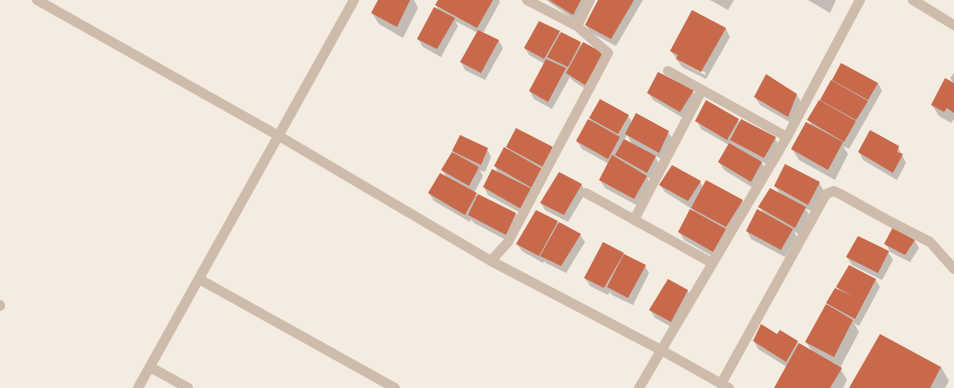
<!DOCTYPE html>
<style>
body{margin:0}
canvas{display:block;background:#f4ebe1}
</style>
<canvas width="954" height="388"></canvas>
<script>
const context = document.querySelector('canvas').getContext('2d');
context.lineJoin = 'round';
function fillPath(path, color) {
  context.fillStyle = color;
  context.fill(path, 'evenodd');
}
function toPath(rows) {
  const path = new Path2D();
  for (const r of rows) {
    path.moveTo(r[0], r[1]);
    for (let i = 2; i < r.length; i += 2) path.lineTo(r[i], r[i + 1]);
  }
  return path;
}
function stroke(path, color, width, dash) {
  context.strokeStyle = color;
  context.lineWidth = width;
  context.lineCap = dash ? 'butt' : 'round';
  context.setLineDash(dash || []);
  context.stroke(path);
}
const shadow = toPath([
 [379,0,414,0,418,8,403,38,379,24,372,13],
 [439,0,499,0,500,2,483,33,499,41,503,48,485,80,465,70,461,62,478,33,455,21,458,26,441,57,423,47,418,39,439,11,436,5],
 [546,0,589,0,578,22],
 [599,0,643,0,616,46,590,32,586,25],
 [710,0,734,0,728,10],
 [808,0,836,0,830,13],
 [692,12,726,29,730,37,706,79,682,67,671,51],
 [681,60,706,73,705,75,681,62],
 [559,32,561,35,580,43,582,46,590,92,572,80,570,77,552,109,534,99,530,91,545,64,529,55,525,48],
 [842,64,878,83,882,91,849,149,843,146,848,154,835,180,799,160,792,149,812,127,809,120],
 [954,73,954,119,951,123,939,116,932,105,954,84,950,78],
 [693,91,697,98,685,119,653,100,648,92],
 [797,95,801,102,793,124,760,105,755,97],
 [628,116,632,122,668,132,673,139,663,160,654,155,660,165,652,180,647,177,650,184,638,206,605,188,600,180,609,164,582,149,577,141,592,123,590,118],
 [627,135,632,144,624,140],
 [738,120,740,124,775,138,779,146,768,165,761,161,766,170,755,189,724,170,719,162,729,145,701,129,697,121],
 [507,147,556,156,526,216,488,195,484,187,493,170,498,173,495,166,504,149,510,152],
 [898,147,906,163,897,180,863,160,859,152],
 [487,149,491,157,485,172,480,170,483,176,474,193,478,197,479,196,516,214,520,222,510,242,474,223,471,219,470,222,434,201,429,193,447,178,442,170,456,156,453,151],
 [700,182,703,187,742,201,748,212,717,259,684,240,679,232,695,213,692,209,665,192,660,185],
 [819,183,824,191,813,212,805,208,810,216,800,235,794,231,797,237,785,257,751,239,747,231,763,214,760,207,780,194,775,186],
 [581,184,586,192,568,222,545,210,541,203],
 [557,222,559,225,580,235,585,242,566,273,546,263,544,261,543,263,522,251,517,244],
 [894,229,915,241,919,248,910,262,890,252,886,244],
 [888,252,893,260,882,280,852,265,847,257],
 [623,254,645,266,649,273,633,305,612,295,610,292,608,295,590,286,585,278],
 [876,280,880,287,859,326,854,323,859,332,840,368,847,380,843,388,776,388,787,367,758,349,754,341,777,335,797,341,799,345,813,353,806,342,830,308,827,303,840,291,837,287],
 [687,290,692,298,675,329,655,318,650,310],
 [941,367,949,381,945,388,850,388]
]);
const building = toPath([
 [378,0,410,0,397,27,371,13],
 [438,0,493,0,477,28,435,5],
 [549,0,581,0,573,15],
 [598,0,634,0,611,39,585,25],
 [434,7,455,18,437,49,417,39],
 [692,10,726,28,701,72,676,59,678,55,670,51],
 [539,21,560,31,544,59,524,48],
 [478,30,499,40,481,73,460,62],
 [561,32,581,42,568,67,547,57],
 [583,42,605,54,585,85,566,73],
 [546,59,566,68,548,102,529,91],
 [841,63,878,83,868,100,832,80],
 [658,72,694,90,680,112,647,93],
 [766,74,797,94,788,117,754,97],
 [945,78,954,83,954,113,947,108,944,112,931,105],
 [831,80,868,101,856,120,820,100],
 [600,99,629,115,618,134,589,118],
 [706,100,739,119,727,140,695,121],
 [819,100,856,121,844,142,807,120],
 [636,113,669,131,659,153,625,134],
 [588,119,620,137,608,159,576,141],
 [741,119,776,137,764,158,730,140],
 [806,122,843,142,828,170,791,149],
 [516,128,553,147,543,167,506,147],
 [870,130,899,146,897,152,903,154,893,173,858,152],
 [460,135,488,148,481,165,452,151],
 [624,139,656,156,647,173,615,155],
 [729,143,762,162,751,182,718,162],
 [504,147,542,169,532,188,494,166],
 [452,152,479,167,469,186,441,170],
 [612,155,647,176,634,199,599,180],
 [785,164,820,182,808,205,774,186],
 [672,165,701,181,688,201,659,185],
 [492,169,532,189,521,209,483,187],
 [559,172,582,184,564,215,540,203],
 [440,173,477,193,465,215,428,193],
 [706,180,743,200,726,227,691,208],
 [770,188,806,207,795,228,758,207],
 [478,194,516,213,506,235,468,215],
 [690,209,726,229,713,252,678,232],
 [757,209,793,229,781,250,746,231],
 [536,210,558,221,539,256,516,244],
 [559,222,581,234,561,266,540,256],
 [893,227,915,240,905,255,884,244],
 [858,236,889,251,878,273,846,257],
 [603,242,624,253,604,288,584,278],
 [624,254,646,265,628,298,607,287],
 [849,265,876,279,855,319,826,303,835,288,852,296,836,287],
 [668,279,688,290,671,322,649,310],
 [826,304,853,320,834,357,805,342],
 [761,324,777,334,780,330,798,341,786,362,753,341],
 [880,334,941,367,930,388,849,388],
 [799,343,842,368,830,388,774,388]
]);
const street = toPath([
 [37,0,279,136,491,261,661,350,729,388],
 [913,0,954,25],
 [577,26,590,0],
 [668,71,787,137],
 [586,193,712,263],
 [634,220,702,90],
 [491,261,508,242,608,53,577,26,527,0],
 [199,279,395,388],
 [0,305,0,306],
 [150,367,188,388],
 [721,384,826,194,834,191,842,195,889,221,930,242,954,269],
 [138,388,354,0],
 [639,388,787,137,860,0]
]);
fillPath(shadow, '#0003');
fillPath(building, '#c8694b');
stroke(street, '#cdbbac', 10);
</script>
